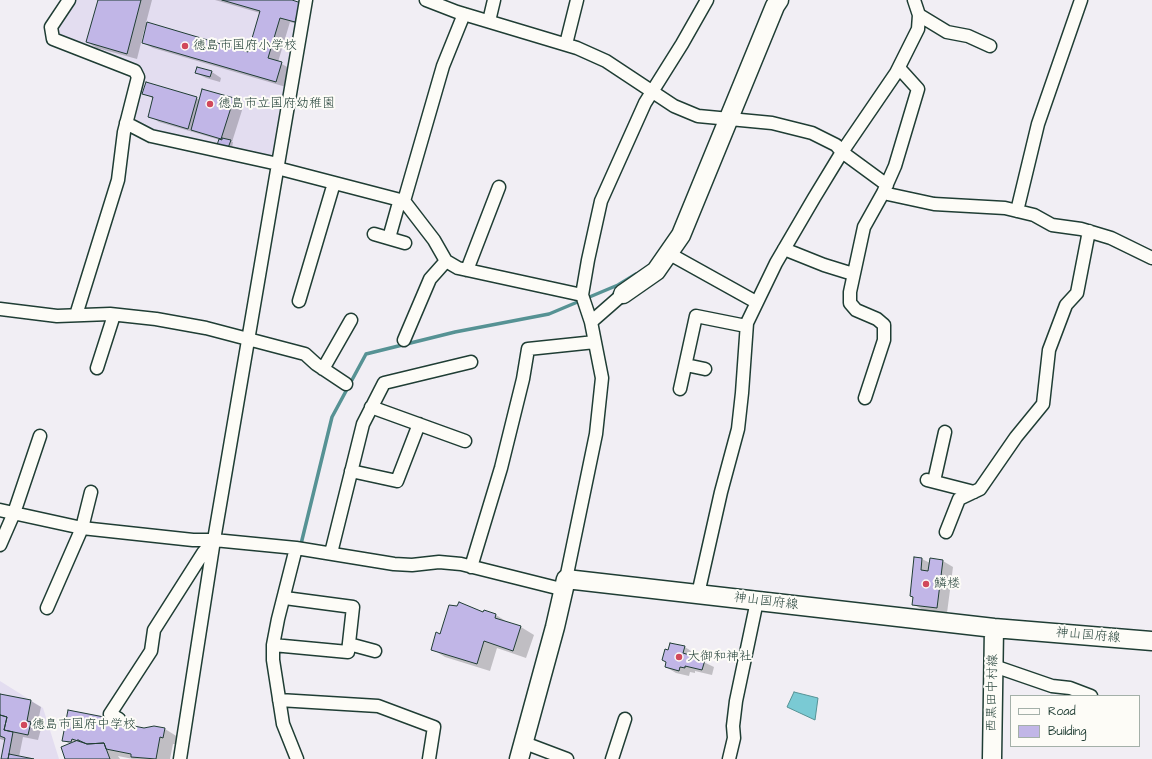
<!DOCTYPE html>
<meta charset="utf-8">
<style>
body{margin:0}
#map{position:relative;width:1152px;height:759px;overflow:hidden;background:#f1eef4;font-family:"Architects Daughter",sans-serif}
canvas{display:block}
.legend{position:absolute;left:1010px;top:695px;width:130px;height:52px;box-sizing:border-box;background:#fdfcf7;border:1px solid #a4b0a9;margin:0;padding:5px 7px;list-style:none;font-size:12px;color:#1f3d34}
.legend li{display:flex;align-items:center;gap:8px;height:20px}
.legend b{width:20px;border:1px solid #a4b0a9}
</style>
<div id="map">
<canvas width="1152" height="759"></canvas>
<ul class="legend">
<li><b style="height:5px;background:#fdfcf7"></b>Road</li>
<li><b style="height:11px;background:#c1b6e7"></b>Building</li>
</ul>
</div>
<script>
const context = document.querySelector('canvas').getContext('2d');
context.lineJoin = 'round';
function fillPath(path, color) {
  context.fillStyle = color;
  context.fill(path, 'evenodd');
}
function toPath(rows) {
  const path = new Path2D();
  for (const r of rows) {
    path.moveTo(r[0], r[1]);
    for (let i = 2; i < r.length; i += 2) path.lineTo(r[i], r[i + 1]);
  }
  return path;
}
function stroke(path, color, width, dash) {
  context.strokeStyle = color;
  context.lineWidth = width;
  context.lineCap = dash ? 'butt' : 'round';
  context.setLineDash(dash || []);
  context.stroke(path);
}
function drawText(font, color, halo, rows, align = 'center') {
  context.font = font + ' "Architects Daughter","Klee One",sans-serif';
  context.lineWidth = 4;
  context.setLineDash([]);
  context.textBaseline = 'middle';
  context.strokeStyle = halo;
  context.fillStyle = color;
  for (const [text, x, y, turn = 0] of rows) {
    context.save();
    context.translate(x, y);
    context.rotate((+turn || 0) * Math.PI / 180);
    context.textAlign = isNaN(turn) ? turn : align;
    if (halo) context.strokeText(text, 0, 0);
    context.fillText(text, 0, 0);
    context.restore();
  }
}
const built = toPath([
 [73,0,302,0,274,157,265,160,155,134,139,125,134,115,143,77,59,38,58,25],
 [0,681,43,708,59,759,0,759]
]);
const water = toPath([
 [794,692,818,698,815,720,787,707,794,692]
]);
const shadow = toPath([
 [99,0,152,0,146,23,249,53,260,13,215,0,289,0,300,3,305,26,290,22,278,62,291,69,286,87,153,48,143,43,147,27,145,27,137,59,97,48,87,42],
 [212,72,221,78,220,82,206,78,196,73],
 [144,93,196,98,200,100,234,99,244,104,232,142,233,142,232,148,220,145,220,140,159,122,149,116,154,99],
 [915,558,922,559,930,563,943,561,953,567,947,613,923,610,913,604],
 [484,611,496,615,509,623,521,627,534,635,526,658,497,648,490,671,445,657,432,649,441,635,484,613],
 [685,647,694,653,693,657,714,667,712,675,695,671,695,673,690,672,689,676,676,673,666,667],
 [0,695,31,701,41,707,37,726,41,729,38,740,23,737,19,757,29,759,2,759,6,741,0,739],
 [69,712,104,718,112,723,144,729,154,727,165,729,178,737,177,744,173,744,170,759,133,759,118,756,120,759,66,759,70,744,63,740]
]);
const stream = toPath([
 [301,544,332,417,366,354,455,332,549,314,618,285,636,274]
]);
const building = toPath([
 [98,0,141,0,127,54,86,42,98,0],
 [222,0,292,0,301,3,295,22,280,18,268,58,282,62,276,82,142,43,147,22,248,52,260,11,222,0],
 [197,67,212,71,210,77,195,73,197,67],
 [146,82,197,97,188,129,148,117,153,97,142,94,146,82],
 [202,89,234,98,221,139,191,130,202,89],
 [222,138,231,140,228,148,217,145,219,139,222,140,222,138],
 [914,557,922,558,921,570,928,571,930,558,943,560,937,608,912,605,913,597,910,596,914,557],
 [459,602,483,612,484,610,496,614,495,618,521,626,513,651,484,641,477,664,431,650,436,632,440,634,449,605,457,606,459,602],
 [670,643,685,646,683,653,705,660,702,670,685,666,685,668,680,667,679,671,665,667,666,662,662,660,665,649,668,650,670,643],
 [0,694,31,700,27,721,31,722,28,735,4,730,7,717,0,715,0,694],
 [68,710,104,717,104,720,144,728,154,726,165,728,163,738,160,737,156,759,131,757,131,754,106,749,104,743,87,744,72,739,71,742,62,741,68,710],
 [0,715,7,717,4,730,13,732,8,759,1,759,5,738,0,736,0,715],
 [78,740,87,744,104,743,110,759,65,759,61,747,78,740],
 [9,754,34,759,8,759,9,754]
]);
const street = toPath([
 [69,0,51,27,53,39,135,71,138,77,124,132,118,180,76,315],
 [426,0,457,12,577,48,606,61,674,106,698,116,772,123,812,133,836,145,842,152,887,185],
 [914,0,919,15,947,32,968,36,990,46],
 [489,21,494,0],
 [566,44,577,0],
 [126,123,151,136,278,164],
 [277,168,404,201,434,240,446,261,458,268,582,295],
 [883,193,934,204,1005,208,1034,215,1052,225,1081,229,1111,238,1152,258],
 [1017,211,1038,124,1081,0],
 [374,234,405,243],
 [389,238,398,206,404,201,443,66,464,14],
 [784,249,824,265,853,274],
 [668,253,756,302],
 [467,270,499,187],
 [299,301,334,183],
 [0,309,57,316,110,314,156,319,206,328,305,354,316,364,346,384],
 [591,322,582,295,588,260,601,201,645,103,682,44,707,0],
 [404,340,430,279,446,261],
 [686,365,705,369],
 [97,368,114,315],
 [323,369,351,320],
 [680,389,696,316,746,326],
 [865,398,884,340,884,325,877,319,856,310,850,303,850,292,864,227,883,193,895,166,918,89,899,68],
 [371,407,465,441],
 [351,471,397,481,419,424],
 [927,480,974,492],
 [934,481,945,432],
 [0,510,82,528,193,540,214,540,296,548,394,564,412,565,439,562,461,564,565,590],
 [946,532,959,499,980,489,1016,437,1043,404,1049,350,1066,305,1077,293,1089,231],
 [0,545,14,513,40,436],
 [296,548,278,619,273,645,273,660,283,724,297,759],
 [331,553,363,424,384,383,471,362],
 [471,567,501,468,523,379,528,349,595,342],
 [566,579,596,434,602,378,591,322,623,294],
 [698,594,721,492,738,429,742,393,747,323,776,263,814,198,842,152,896,73,918,29,919,15],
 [47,608,82,528,91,492],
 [349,644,375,651],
 [273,645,348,652,353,607,285,598],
 [994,666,1052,686,1070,688,1091,696],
 [279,700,378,706,434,727,429,759],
 [119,719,110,714,151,651,154,630,203,553,214,540],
 [522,742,567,759],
 [180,759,214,540,306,0],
 [612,759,625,719],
 [729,759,734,738,733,726,736,701,757,601]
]);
const secondary = toPath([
 [623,294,656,271,681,235,775,6,779,0],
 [519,759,555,627,566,579,994,628,1152,641],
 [992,759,994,628]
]);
const markers = [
 [185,46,4,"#d1495b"],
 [210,104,4,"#d1495b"],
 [926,584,4,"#d1495b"],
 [679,657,4,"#d1495b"],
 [24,725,4,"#d1495b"]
];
const poiNames = [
 ["徳島市国府小学校",193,46],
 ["徳島市立国府幼稚園",218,104],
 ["鱗楼",934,584],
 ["大御和神社",687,657],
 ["徳島市国府中学校",32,725]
];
const streetNames = [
 ["神山国府線",766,602,7],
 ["神山国府線",1088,636,5],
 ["西黒田中村線",993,693,-89]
];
fillPath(built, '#e3ddf0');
fillPath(water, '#7acad4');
stroke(water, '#569294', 1);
fillPath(shadow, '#0003');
stroke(stream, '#569294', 3.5);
fillPath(building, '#c1b6e7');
stroke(building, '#1f3d34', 1);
stroke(street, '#1f3d34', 15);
stroke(secondary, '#1f3d34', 21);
stroke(street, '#fdfcf7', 12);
stroke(secondary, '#fdfcf7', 18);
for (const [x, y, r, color] of markers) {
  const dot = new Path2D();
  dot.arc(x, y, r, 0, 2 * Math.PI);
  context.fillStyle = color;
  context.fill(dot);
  stroke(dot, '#fdfcf7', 1.5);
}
drawText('13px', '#1f3d34', '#fdfcf7', poiNames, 'left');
drawText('13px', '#1f3d34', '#fdfcf7', streetNames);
</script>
